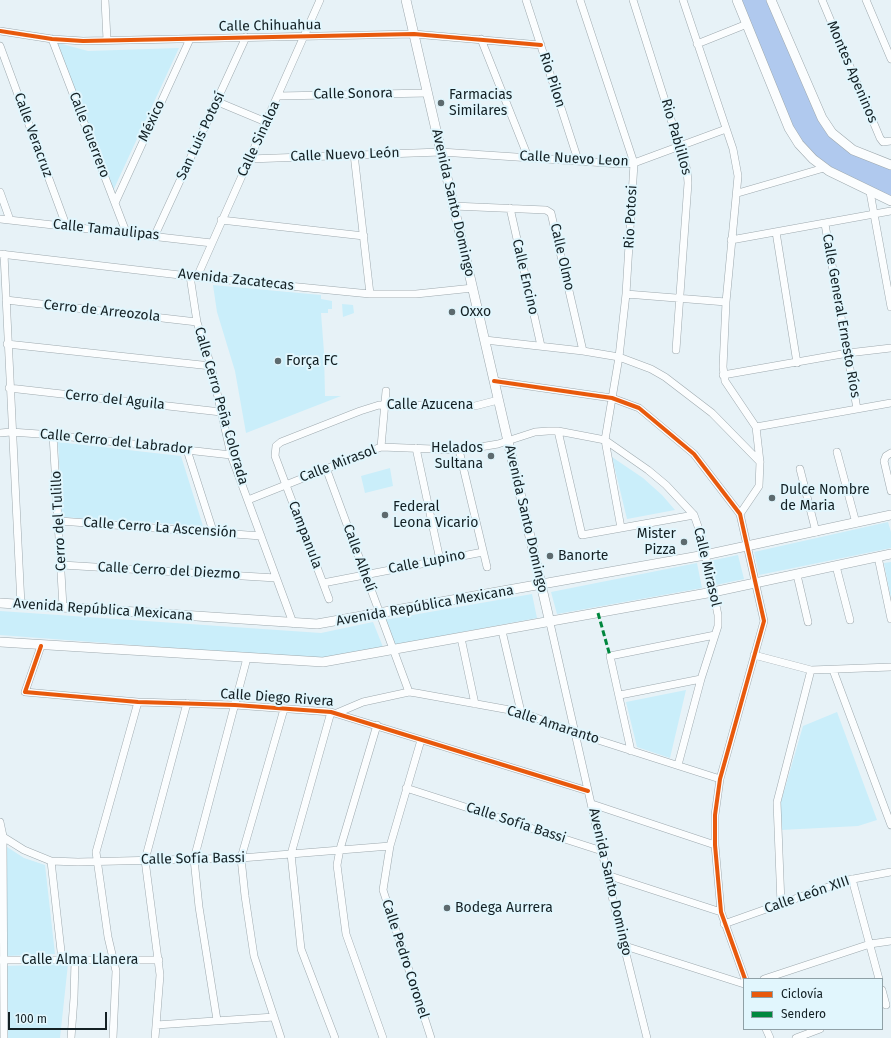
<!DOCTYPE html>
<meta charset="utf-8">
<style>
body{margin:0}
#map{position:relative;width:891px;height:1038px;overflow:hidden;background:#e7f2f7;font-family:"Fira Sans",sans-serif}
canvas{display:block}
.legend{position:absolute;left:743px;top:978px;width:140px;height:52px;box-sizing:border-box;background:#e1f6fd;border:1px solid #8fa0a6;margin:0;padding:5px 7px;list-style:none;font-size:12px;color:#132024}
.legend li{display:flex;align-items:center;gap:8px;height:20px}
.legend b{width:20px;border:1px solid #8fa0a6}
.scale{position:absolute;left:8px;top:1012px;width:99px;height:18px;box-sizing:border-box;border:2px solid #132024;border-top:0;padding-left:5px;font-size:12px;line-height:14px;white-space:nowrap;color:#132024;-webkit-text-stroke:3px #e1f6fd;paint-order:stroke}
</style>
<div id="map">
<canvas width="891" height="1038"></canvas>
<ul class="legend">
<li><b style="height:5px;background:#e8590c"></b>Ciclovía</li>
<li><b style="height:5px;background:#00873e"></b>Sendero</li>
</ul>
<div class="scale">100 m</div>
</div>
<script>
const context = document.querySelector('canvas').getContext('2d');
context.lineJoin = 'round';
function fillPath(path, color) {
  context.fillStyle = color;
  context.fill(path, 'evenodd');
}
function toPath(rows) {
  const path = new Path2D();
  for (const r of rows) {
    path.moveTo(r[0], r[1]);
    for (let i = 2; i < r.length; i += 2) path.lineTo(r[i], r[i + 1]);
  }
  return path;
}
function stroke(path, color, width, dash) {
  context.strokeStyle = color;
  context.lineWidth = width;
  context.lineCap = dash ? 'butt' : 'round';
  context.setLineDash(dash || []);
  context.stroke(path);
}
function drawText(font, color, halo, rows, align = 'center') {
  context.font = font + ' "Fira Sans",sans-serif';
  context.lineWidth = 4;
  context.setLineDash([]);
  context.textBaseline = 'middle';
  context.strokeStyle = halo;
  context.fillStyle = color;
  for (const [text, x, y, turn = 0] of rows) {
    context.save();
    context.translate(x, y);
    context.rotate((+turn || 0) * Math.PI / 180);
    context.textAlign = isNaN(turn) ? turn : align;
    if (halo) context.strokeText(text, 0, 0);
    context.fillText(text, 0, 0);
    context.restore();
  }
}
const green = toPath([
 [55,42,88,51,179,48,112,193],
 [213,285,321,295,321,299,332,301,332,309,328,309,328,313,321,313,324,352,325,396,341,396,246,433,235,371,217,312],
 [342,304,353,305,354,313,343,317],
 [58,442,181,456,203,526,62,517],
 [612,457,643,478,662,495,675,510,627,519],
 [390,468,393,486,365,493,361,476],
 [888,522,891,532,891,548,759,575,754,552],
 [738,555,744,579,716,585,710,561],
 [891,562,891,599,884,563],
 [697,563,702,588,557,614,551,592],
 [532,594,537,618,393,645,384,620],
 [0,611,321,633,373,622,383,647,319,659,0,635],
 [686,690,670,758,637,747,626,702],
 [837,712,877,820,858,826,781,830,778,812,803,726],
 [4,845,24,858,45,865,55,954,6,956],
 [68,964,60,1038,5,1038,6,966]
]);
const water = toPath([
 [737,0,771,0,822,118,844,144,891,165,891,201,829,171,799,144]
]);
const minor = toPath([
 [105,0,107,40],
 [526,0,578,160],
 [580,0,634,163,626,294,619,357,605,440,621,528],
 [633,0,687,170,688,183,676,350],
 [683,0,733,149,738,176,726,302,723,367,725,381,756,427,760,462,759,486,740,514],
 [822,0,880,138,883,142,891,141],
 [866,0,891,59],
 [0,31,52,39,83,41,414,34,541,45],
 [52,39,126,232],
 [481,39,528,157],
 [697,44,747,24],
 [0,46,66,225],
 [278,96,428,93],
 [218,102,266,122],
 [354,154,370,294],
 [249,159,441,152,621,164,634,163,726,129],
 [0,192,10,220],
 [870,192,891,307],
 [738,193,824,168],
 [115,203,190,39],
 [453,206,546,210,551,213,583,351],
 [510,208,541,346],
 [0,219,212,243],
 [221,220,364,236],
 [825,224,857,409],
 [776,232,797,363],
 [155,235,246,37],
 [731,240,891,211],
 [0,254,197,277,370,294,416,294,473,288],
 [4,254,21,605],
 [190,276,197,322,211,366,231,455,293,623],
 [197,277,320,0],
 [626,294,726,302],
 [6,300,197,322],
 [485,340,583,351,619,357,651,369,665,377,712,413,760,462],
 [7,344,211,366],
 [723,375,848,353,891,348],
 [494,381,612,398,639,408,694,454,740,514,764,621,720,779,715,815,715,845,721,912,745,979],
 [9,388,221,412],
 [756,427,891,403],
 [558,431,582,535,694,515],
 [0,433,11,432,53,435,231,455],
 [53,435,63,607],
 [381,447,386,391],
 [416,448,440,560],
 [187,450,213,531],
 [459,450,487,567],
 [837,452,856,523],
 [891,453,886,456,884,461,891,491],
 [326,468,409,692],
 [800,469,816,532],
 [248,500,381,447,459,450,474,448,498,444,535,432,548,431,558,431,605,440,648,470,666,485,694,515,701,535,718,615,718,626,701,679,678,765],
 [60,521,261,536],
 [878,557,891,619],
 [62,565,276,578],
 [836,566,850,620],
 [797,575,808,622],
 [323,583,483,552],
 [329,599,275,456,276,446,281,442,360,411,379,405,475,406,498,400],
 [550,623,617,918,647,1038],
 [502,631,521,712],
 [461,638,475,704],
 [41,646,25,692,138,702,235,705,331,712,588,791],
 [754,655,811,670,891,667],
 [833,670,891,825],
 [620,695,701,679],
 [331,712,291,854,301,949,335,1038],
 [337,713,363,702,409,692,416,693,521,712,576,733,720,779],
 [377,725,340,849,337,865,346,934,383,1038],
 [421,740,390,846,383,890,431,1038],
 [631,751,610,656,715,635],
 [406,788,602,851],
 [592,804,715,845],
 [0,822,3,836,4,1038],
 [0,835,24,850,51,861,78,862,241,858,390,846],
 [51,861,62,960],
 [607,875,721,912],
 [852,879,879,979],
 [781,904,777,802,811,670],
 [724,924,848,880,891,872],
 [625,946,744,984],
 [0,960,159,960],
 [764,979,870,944,891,941],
 [882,990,886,1005],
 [217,1020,199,907,194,859,247,658],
 [156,1025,274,1017],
 [766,1029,770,1038],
 [71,1038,74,998,75,960],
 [113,1038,116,971,108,937,96,852,138,702],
 [155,1038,160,975,145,860,187,703],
 [281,1038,254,956,245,896,241,858,284,709],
 [796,1038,820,1029]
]);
const major = toPath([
 [406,0,550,623],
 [737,0,789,128,799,144,813,159,829,171,891,201],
 [771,0,822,118,832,133,853,150,891,165],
 [0,603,317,624,705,555,891,515],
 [0,642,323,662,713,592,891,554]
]);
const quiet = toPath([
 [598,613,610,656]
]);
const cycleway = toPath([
 [0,31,52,39,83,41,414,34,541,45],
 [494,381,612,398,639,408,694,454,740,514,764,621,720,779,715,815,715,845,721,912,745,979],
 [41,646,25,692,138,702,235,705,331,712,588,791]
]);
const markers = [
 [441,103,4,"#5d6a6e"],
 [452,312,4,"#5d6a6e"],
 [278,361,4,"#5d6a6e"],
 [491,456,4,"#5d6a6e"],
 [772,498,4,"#5d6a6e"],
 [385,515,4,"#5d6a6e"],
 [684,542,4,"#5d6a6e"],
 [550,556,4,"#5d6a6e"],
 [447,908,4,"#5d6a6e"]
];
const streetNames = [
 ["Calle Chihuahua",270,26,-1],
 ["Montes Apeninos",852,72,67],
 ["Rio Pilon",552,80,72],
 ["Calle Sonora",353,94,-1],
 ["México",152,121,-65],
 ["Calle Veracruz",33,135,70],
 ["Calle Guerrero",89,135,69],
 ["San Luis Potosí",201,136,-65],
 ["Rio Pablillos",676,137,74],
 ["Calle Sinaloa",259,139,-65],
 ["Calle Nuevo León",345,155,-2],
 ["Calle Nuevo Leon",574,159,3],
 ["Avenida Santo Domingo",453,203,77],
 ["Rio Potosi",631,217,-87],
 ["Calle Tamaulipas",106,230,6],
 ["Calle Olmo",562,257,77],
 ["Calle Encino",525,277,77],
 ["Avenida Zacatecas",236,280,6],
 ["Cerro de Arreozola",102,311,6],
 ["Calle General Ernesto Ríos",841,316,80],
 ["Cerro del Aguila",115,400,6],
 ["Calle Azucena",430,405],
 ["Calle Cerro Peña Colorada",221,406,74],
 ["Calle Cerro del Labrador",116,442,6],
 ["Calle Mirasol",338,464,-21],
 ["Avenida Santo Domingo",526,519,77],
 ["Cerro del Tulillo",59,521,-93],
 ["Calle Cerro La Ascensión",160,528,4],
 ["Campanula",305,535,69],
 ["Calle Alhelí",359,558,70],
 ["Calle Lupino",427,562,-11],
 ["Calle Mirasol",707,567,77],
 ["Calle Cerro del Diezmo",169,571,3],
 ["Avenida República Mexicana",425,606,-10],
 ["Avenida República Mexicana",103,610,4],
 ["Calle Diego Rivera",277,698,4],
 ["Calle Amaranto",553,725,18],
 ["Calle Sofía Bassi",516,823,18],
 ["Calle Sofía Bassi",193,859,-1],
 ["Avenida Santo Domingo",610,882,77],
 ["Calle León XIII",807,895,-19],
 ["Calle Pedro Coronel",405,959,72],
 ["Calle Alma Llanera",80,960]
];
const poiNames = [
 ["Farmacias",449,95],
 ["Similares",449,111],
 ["Oxxo",460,312],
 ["Força FC",286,361],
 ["Helados",483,448,"right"],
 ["Sultana",483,464,"right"],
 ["Dulce Nombre",780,490],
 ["de Maria",780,506],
 ["Federal",393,507],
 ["Leona Vicario",393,523],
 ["Mister",676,534,"right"],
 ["Pizza",676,550,"right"],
 ["Banorte",558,556],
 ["Bodega Aurrera",455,908]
];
fillPath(green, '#caeefa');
fillPath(water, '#b0c9ee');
stroke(minor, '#9ea9ae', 8);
stroke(major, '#9ea9ae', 10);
stroke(minor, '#fbfdfe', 7);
stroke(major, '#fbfdfe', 9);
stroke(quiet, '#00873e', 3, [6, 3]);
stroke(cycleway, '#e8590c', 4);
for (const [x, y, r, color] of markers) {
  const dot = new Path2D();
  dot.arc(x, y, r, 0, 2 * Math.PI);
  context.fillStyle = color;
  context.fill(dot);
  stroke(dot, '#e1f6fd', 1.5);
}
drawText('14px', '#132024', '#e1f6fd', streetNames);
drawText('14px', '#132024', '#e1f6fd', poiNames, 'left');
</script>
